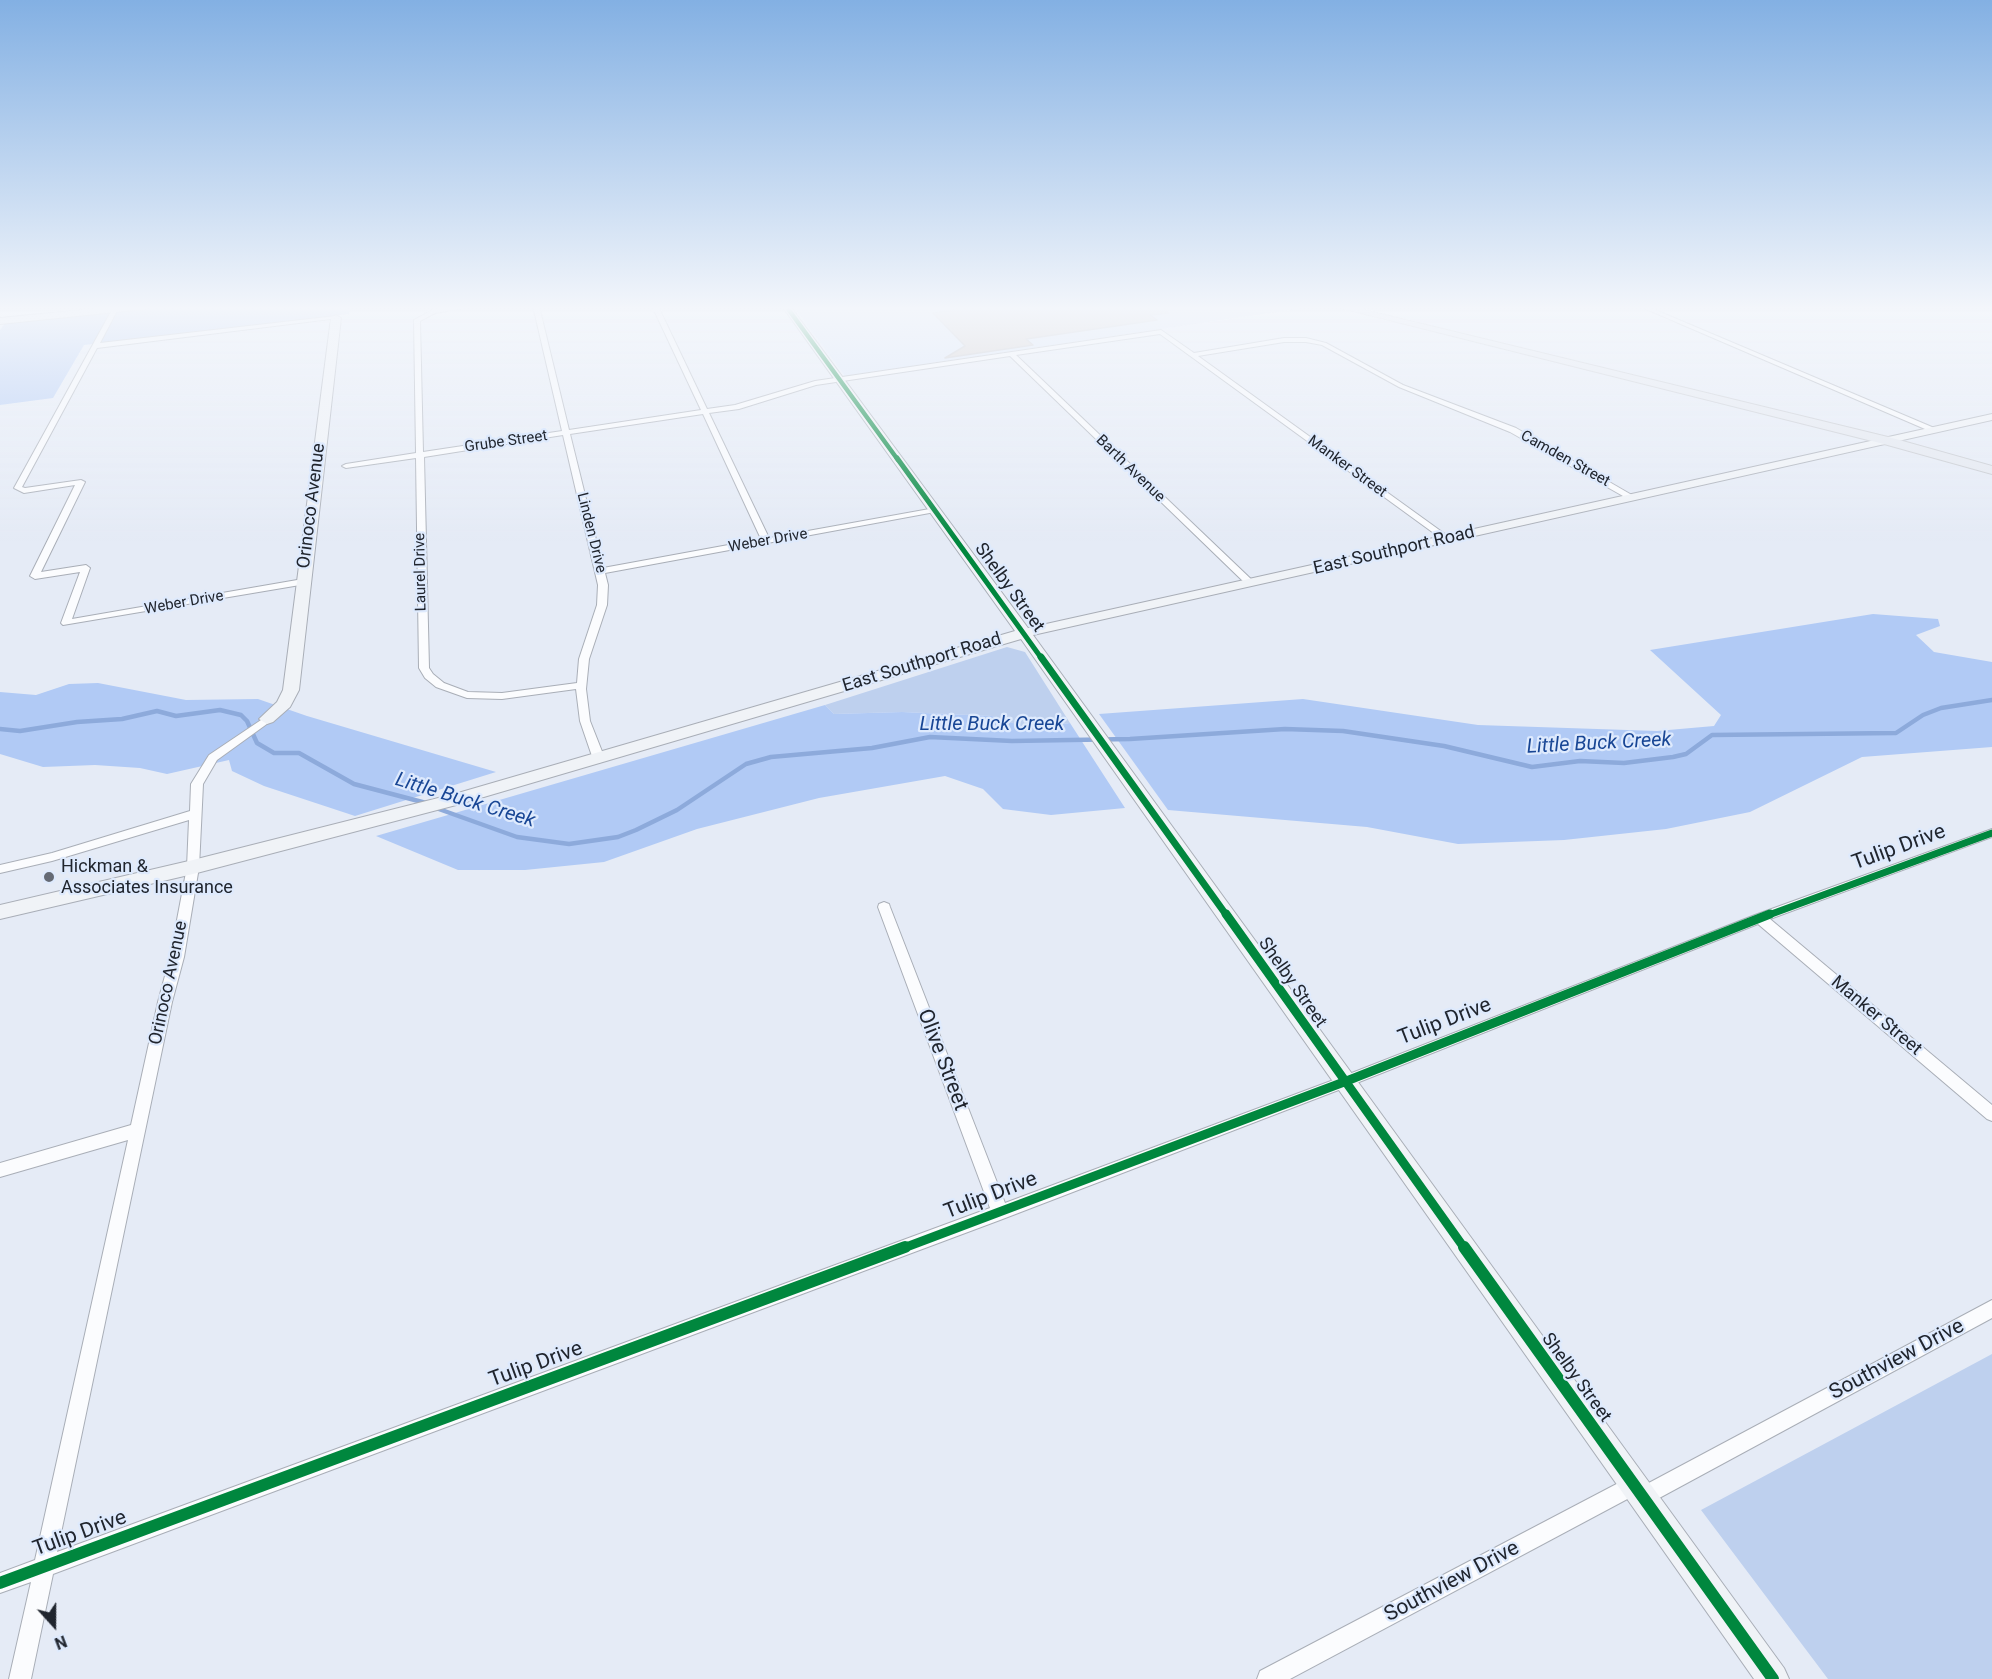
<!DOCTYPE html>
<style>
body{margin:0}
#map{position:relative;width:1992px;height:1679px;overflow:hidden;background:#e5ebf6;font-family:Roboto,sans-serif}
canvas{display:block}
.north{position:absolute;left:24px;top:1595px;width:60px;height:60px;-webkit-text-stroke:4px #deeafd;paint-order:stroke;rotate:159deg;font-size:16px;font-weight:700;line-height:24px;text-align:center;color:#20252e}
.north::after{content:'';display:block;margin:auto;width:21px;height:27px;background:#20252e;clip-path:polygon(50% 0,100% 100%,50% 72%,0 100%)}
</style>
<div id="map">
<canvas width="1992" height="1679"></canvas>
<div class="north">N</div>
</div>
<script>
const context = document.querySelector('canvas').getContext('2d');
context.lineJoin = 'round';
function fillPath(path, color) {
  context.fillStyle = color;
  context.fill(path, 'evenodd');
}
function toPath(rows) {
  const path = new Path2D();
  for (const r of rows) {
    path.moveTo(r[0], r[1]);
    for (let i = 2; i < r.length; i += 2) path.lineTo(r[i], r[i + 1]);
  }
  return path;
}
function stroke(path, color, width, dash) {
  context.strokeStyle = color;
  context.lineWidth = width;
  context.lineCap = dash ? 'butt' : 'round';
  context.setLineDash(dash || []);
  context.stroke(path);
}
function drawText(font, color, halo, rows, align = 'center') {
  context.font = font + ' Roboto,sans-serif';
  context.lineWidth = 4.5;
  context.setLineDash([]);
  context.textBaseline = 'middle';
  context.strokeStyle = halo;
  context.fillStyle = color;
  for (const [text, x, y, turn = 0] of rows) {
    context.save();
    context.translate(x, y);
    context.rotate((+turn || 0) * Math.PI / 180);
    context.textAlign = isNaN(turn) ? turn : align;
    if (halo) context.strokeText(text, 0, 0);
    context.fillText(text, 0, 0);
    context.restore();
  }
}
const built = toPath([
 [793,306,1316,306,845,376]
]);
const green = toPath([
 [1007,647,1025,652,1070,723,1028,728,992,716,902,712,834,714,825,705],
 [1992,1354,1992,1679,1828,1679,1701,1510]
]);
const forest = toPath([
 [161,306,350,306,349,314,84,345,53,398,0,405,0,330,6,322],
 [1873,614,1938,619,1940,626,1916,635,1934,652,1992,662,1992,747,1862,757,1750,812,1666,829,1564,840,1458,844,1367,827,1168,810,1099,714,1303,699,1478,725,1657,731,1714,726,1721,715,1650,650],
 [98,683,186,700,258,699,307,716,496,772,355,816,264,786,232,771,229,760,167,774,140,768,95,765,43,767,0,754,0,692,36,695,69,684],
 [825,705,834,714,902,712,992,716,1028,728,1070,723,1125,808,1051,815,1003,809,983,789,945,776,819,798,697,829,604,862,525,870,458,870,376,836]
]);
const stream = toPath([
 [0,729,20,731,77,722,122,719,157,711,176,716,220,710,241,715,247,721,257,743,274,753,299,753,354,784,426,803],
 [436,808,517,837,569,844,618,837,636,830,677,810,746,764,771,757,872,748,930,737,1012,741,1130,739,1285,729,1343,731,1444,746,1532,767,1580,761,1624,763,1673,757,1686,754,1712,735,1896,733,1923,715,1941,708,1992,700]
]);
const building = toPath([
 [950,306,1167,306,1168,313,1150,315,1157,320,1026,339,1033,345,945,358,965,346,933,313,955,310,950,306]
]);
const street = toPath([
 [462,306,476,306,435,313,420,321,423,452,562,431,533,306,539,306,569,430,701,410,652,306,658,306,707,409,735,405,815,381,1161,330,1194,353,1284,338,1306,338,1326,343,1403,385,1516,428,1637,498,1630,500,1510,432,1399,387,1322,345,1306,342,1284,342,1198,356,1449,537,1450,539,1446,542,1160,334,1016,355,1253,581,1255,583,1250,586,1247,585,1010,356,816,385,739,409,709,413,769,538,935,508,939,510,935,512,605,573,608,585,607,605,589,659,586,689,590,721,605,759,599,763,593,759,580,721,576,689,502,699,467,698,436,687,425,678,419,668,416,458,346,468,342,466,346,464,416,453,414,320,432,310,462,306],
 [703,414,761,539,603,568,570,434,703,414],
 [563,435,598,585,597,605,579,659,577,683,502,693,468,692,444,683,433,674,429,668,424,457,563,435],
 [1639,306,1646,306,1939,430,1932,432,1639,306],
 [113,308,118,309,100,343,336,316,339,318,97,348,22,487,25,488,81,480,85,482,41,572,86,565,90,568,72,619,303,579,306,580,306,584,63,625,61,623,80,572,35,579,30,576,75,485,24,493,14,488,113,308],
 [267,716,271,717,272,719,271,721,217,760,203,784,199,867,184,957,172,1002,57,1552,990,1208,878,907,879,904,884,902,889,904,890,907,1005,1203,1339,1078,1755,915,1992,829,1992,837,1770,919,1992,1105,1992,1121,1987,1119,1758,924,1349,1086,1000,1220,53,1574,31,1679,9,1679,31,1582,0,1593,0,1573,35,1560,128,1140,0,1177,0,1163,131,1125,158,1002,170,957,187,867,189,820,52,861,0,873,0,865,52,853,190,811,191,784,209,755,267,716],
 [1992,1300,1992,1318,1650,1503,1643,1506,1636,1503,1633,1496,1290,1679,1257,1679,1260,1671,1628,1478,1635,1475,1642,1478,1645,1485,1992,1300]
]);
const secondary = toPath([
 [123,306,149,306,145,309,0,324,0,318,123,306],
 [782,306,790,306,1028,628,1992,414,1992,420,1033,635,1784,1668,1789,1679,1754,1679,1021,639,460,804,193,874,0,919,0,905,193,860,458,793,1015,631,782,306],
 [336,315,341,318,299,690,290,707,273,722,267,724,259,719,277,702,283,690,331,318,336,315]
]);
const primary = toPath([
 [1333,306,1348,306,1892,438,1992,466,1992,474,1884,444,1333,306]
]);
const cyclewayFar4 = toPath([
 [786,306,898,460]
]);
const cyclewayFar3 = toPath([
 [897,458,1042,659]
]);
const cyclewayFar2 = toPath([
 [1041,657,1227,916],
 [1766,916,1992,833]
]);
const cyclewayFar1 = toPath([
 [1226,914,1465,1249],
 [901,1249,1344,1082,1770,914]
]);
const cycleway = toPath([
 [1464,1247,1773,1679],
 [0,1583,905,1247]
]);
const markers = [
 [49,877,6,"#656a74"]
];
const farStreetnames = [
 ["Grube Street",506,442,-8],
 ["Camden Street",1565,459,29],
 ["Manker Street",1347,467,36],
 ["Barth Avenue",1130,469,44],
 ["Linden Drive",591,533,76],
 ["Weber Drive",768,541,-10],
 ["Laurel Drive",421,572,-91],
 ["Weber Drive",184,603,-10]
];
const streetNames = [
 ["Orinoco Avenue",312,506,-83],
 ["East Southport Road",1394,551,-13],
 ["Shelby Street",1009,588,54],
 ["East Southport Road",922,663,-17],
 ["Orinoco Avenue",169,983,-78],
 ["Shelby Street",1292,983,55],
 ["Manker Street",1876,1016,40],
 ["Shelby Street",1576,1378,54]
];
const poiNames = [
 ["Hickman &",61,867],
 ["Associates Insurance",61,888]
];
const waterNames = [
 ["Little Buck Creek",992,725],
 ["Little Buck Creek",1599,744,-3],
 ["Little Buck Creek",465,801,17]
];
const nearStreetnames = [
 ["Tulip Drive",1899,848,-20],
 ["Tulip Drive",1445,1022,-21],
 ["Olive Street",942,1060,69],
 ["Tulip Drive",991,1196,-21],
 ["Southview Drive",1897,1360,-28],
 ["Tulip Drive",536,1365,-20],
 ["Tulip Drive",80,1534,-20],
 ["Southview Drive",1452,1582,-28]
];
fillPath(built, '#d8e5fa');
fillPath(green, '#bed0ee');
fillPath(forest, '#b1caf5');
stroke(stream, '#8daadb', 4.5);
fillPath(building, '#d0c6c0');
stroke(building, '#bab8ba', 1.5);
stroke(street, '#a9aeb7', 2);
stroke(secondary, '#a9aeb7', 2);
stroke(primary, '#c5c8ce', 2);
fillPath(street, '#fbfcfe');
fillPath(secondary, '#f0f3f7');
fillPath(primary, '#e4e8f0');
stroke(cyclewayFar4, '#00873e', 4.5);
stroke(cyclewayFar3, '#00873e', 5);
stroke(cyclewayFar2, '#00873e', 7);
stroke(cyclewayFar1, '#00873e', 9);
stroke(cycleway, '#00873e', 12);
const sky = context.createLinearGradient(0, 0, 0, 541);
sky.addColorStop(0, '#83b0e3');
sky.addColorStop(0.57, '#f3f6fb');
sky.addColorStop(1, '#f3f6fb00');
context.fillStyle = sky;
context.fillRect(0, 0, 1992, 541);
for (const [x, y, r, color] of markers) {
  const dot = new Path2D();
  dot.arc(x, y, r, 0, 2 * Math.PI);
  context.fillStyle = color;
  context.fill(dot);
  stroke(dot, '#deeafd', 2);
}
drawText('15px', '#20252e', '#deeafd', farStreetnames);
drawText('18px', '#20252e', '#deeafd', streetNames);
drawText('18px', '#20252e', '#deeafd', poiNames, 'left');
drawText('italic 20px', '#184695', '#deeafd', waterNames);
drawText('21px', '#20252e', '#deeafd', nearStreetnames);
</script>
